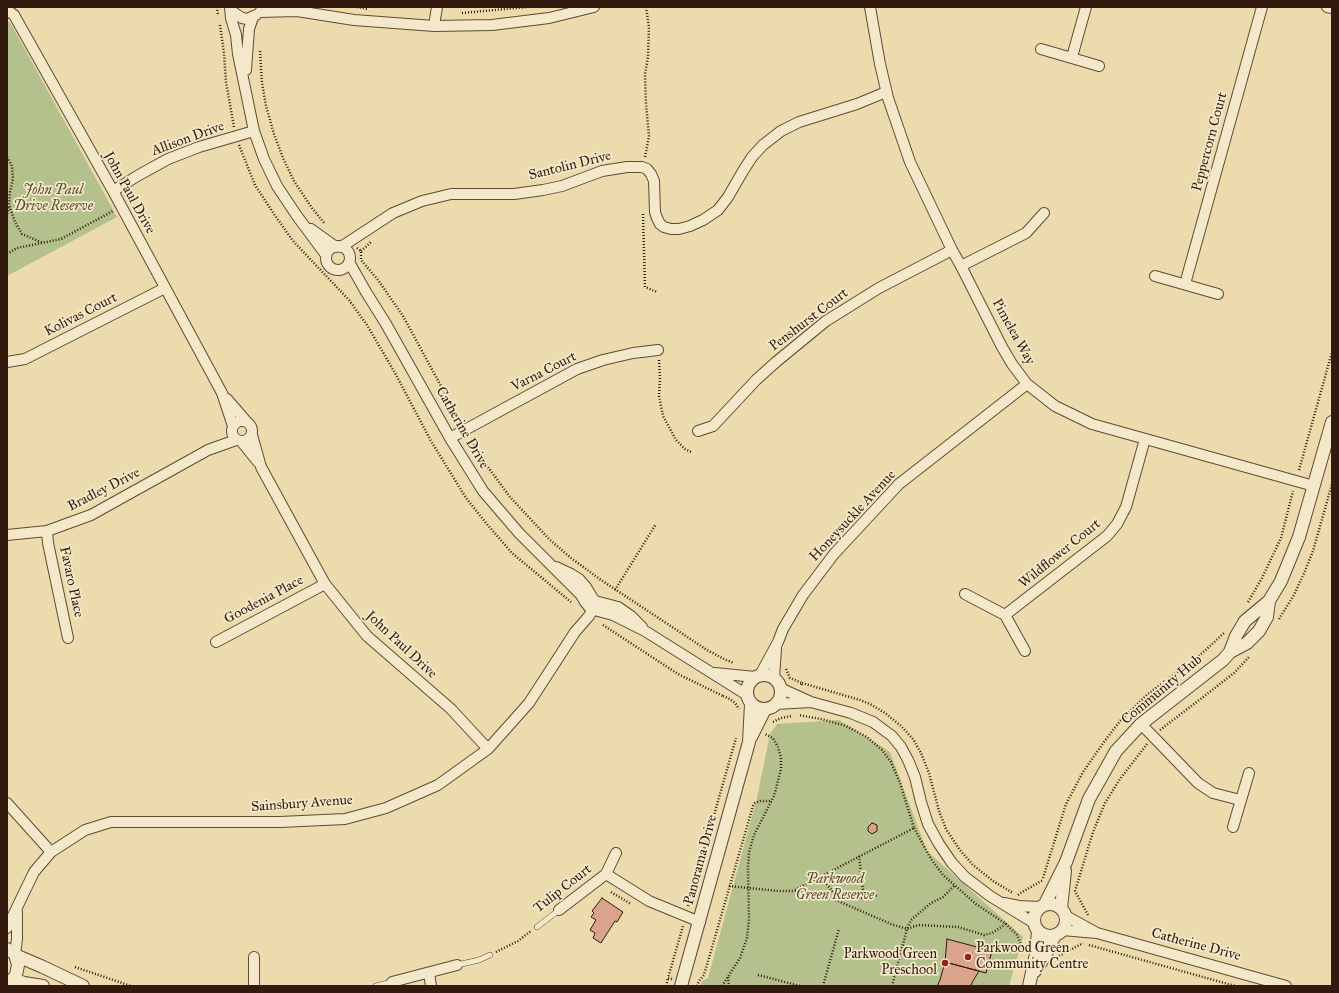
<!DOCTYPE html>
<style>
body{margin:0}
#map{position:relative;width:1339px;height:993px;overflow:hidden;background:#ecdbac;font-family:"IM FELL Great Primer",serif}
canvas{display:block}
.frame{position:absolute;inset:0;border:8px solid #331a0f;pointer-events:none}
</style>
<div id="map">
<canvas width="1339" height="993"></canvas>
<div class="frame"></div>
</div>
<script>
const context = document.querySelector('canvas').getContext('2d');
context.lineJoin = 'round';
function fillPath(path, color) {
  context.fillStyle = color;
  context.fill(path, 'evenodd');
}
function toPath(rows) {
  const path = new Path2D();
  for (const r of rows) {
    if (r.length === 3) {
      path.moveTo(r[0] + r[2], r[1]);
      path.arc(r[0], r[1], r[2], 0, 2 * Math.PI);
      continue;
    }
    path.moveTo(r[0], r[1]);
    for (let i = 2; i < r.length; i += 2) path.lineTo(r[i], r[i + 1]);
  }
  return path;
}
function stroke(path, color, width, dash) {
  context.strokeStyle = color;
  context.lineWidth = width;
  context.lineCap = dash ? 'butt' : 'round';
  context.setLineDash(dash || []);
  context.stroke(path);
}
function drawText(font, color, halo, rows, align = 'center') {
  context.font = font + ' "IM FELL Great Primer",serif';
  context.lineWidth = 3.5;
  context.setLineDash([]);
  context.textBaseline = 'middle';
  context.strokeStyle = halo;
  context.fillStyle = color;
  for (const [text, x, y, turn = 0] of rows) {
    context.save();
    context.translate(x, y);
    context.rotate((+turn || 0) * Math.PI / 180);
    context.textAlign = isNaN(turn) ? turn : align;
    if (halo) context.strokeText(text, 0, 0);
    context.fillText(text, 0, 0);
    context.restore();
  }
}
const green = toPath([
 [7,20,11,24,117,217,7,276],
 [839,720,890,752,927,851,1023,937,1009,986,700,986,702,981,708,978,757,798,770,734,777,724]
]);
const building = toPath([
 [872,823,877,825,877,831,872,834,868,831,868,827,872,823],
 [602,898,623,912,617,922,615,921,601,943,593,938,595,933,590,930,596,920,591,917,594,913,592,911,602,898],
 [947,939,992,951,986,973,945,962,947,939],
 [945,962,979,971,973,981,971,985,973,986,937,986,940,980,945,962]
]);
const path = toPath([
 [217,7,218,16],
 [357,7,367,9],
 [462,13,527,7],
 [220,25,224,53,226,82,234,127],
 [260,51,262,83,266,106,274,134,283,158,294,181,312,208,325,224],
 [239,145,255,185,274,214,293,241,349,300,367,325,395,373,431,441,466,498,486,523,512,553,571,602],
 [7,157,12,166,13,179,10,192,9,205,15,222,22,234,43,243],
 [645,157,649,136,646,104,645,74,648,57,649,27,646,7],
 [7,214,9,206],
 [643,214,645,287,657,292],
 [357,248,361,251,361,260,378,280,403,316,460,421],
 [361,251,371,242],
 [7,254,17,248,61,239,113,211],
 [659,360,660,378,659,396,663,416,676,440,685,449,691,452],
 [471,439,482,459,510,497,550,540,571,558,601,580,707,650,726,660,734,663],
 [1299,470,1332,352],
 [615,590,656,524],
 [1248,602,1262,578,1281,538,1293,491],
 [1279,619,1294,595,1305,571,1313,551,1332,484],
 [603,625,678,674,723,696],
 [786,669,790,678,802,683,801,685],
 [802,683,860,700,870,704,885,713,901,726,913,739,921,753,929,773,939,811,946,829,959,849,973,865,993,881,1013,893],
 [723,696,730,699,735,703,739,709],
 [773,722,781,718,791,716],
 [1160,730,1207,694,1234,673,1250,656],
 [914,828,931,859,943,875,976,904,1006,924,1017,935,1023,949,1025,950],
 [859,856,864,898],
 [821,877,833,892,847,897,864,898,878,895],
 [1043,878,1066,804,1083,772,1104,742,1120,721,1148,694,1198,657,1224,633],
 [729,886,778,891,797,891,817,893,838,901,891,924,907,929,918,925,958,927,984,935,992,933,1006,924],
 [795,890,914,828,900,783,891,762,882,750,867,737,846,726,821,719,798,715],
 [611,892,631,904],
 [1018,895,1019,894,1043,880],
 [688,906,736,738],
 [1088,915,1075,891,1093,832,1105,803,1120,779,1147,744],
 [1089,945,1235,986],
 [496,952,518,941,531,931],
 [1059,956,1083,943],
 [75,967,131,986],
 [758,975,800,986],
 [728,977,729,986],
 [672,979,668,978,683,926],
 [666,986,668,978],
 [697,986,699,981,704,975,753,806,755,803,760,801,772,801],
 [722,986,740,958,747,938,749,919,748,869,749,852,754,835,774,796,781,769,781,758,778,747,773,738,765,734],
 [823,986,839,929],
 [892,986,907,929,911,920,931,903,943,897,954,886],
 [982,986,983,983]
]);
const service = toPath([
 [537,927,559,910],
 [457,965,479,960,490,955],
 [376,986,392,982]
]);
const minor = toPath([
 [230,7,231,18,236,35,238,54,254,131,264,159,277,186,297,216,326,255],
 [230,7,233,12,242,18,247,19,256,15],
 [870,7,880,64,888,98,910,162,952,250,961,266,1002,347,1012,364,1027,384,1055,406,1092,424,1314,486],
 [1327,7,1332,8],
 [7,10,14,15,113,191,222,393,233,426],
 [260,12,297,11,354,20,434,26,492,25,549,18,594,7],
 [434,26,437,7],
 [1041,49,1099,66],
 [1072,57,1086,7],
 [246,70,249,29,253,17],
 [113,191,139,175,168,159,199,147,254,131],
 [311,229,336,247],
 [338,258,12],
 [341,247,393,213,422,201,451,194,514,194,543,190,562,186,602,171,627,167,642,167,647,169,651,174,654,181,655,212,657,218,660,224,664,227,671,229,679,229,690,226,703,220,718,210,728,197,743,171,752,157,763,145,781,131,799,122,857,104,886,92],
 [349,262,366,292,386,324,450,438,483,491,519,533,581,595,585,602,589,607,598,611,613,615,645,631,747,695],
 [961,266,1026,233,1044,213],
 [1155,276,1218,294],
 [1185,284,1262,7],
 [7,362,25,359,165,288],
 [227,399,246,421],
 [242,431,10],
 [698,431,713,426,756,380,776,362,826,321,879,288,952,250],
 [252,435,261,467,325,584,367,636,451,709,488,749],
 [450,438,577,369,603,360,633,353,658,350],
 [241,441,258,462],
 [47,531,48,543,68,638],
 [7,535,47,531,91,515,208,450,236,440],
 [556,567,571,574,579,579,586,587,592,597,595,601,618,607,631,616,642,627],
 [965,594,1005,615,1025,651],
 [1005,615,1107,536,1117,524,1126,507,1145,439],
 [216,642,325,584],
 [715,673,755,677],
 [760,675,778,642,783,629,803,595,834,554,899,484,1027,384],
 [774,678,776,649],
 [780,688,811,702,851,713,873,722,892,736,901,747,908,760,915,777,921,802,928,824,939,844,952,863,965,877,990,896,1034,923],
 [776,704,811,702],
 [1141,724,1198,783,1213,793,1240,800],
 [7,803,51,852],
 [1233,827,1249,773],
 [606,874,649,901,700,922],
 [1004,903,1019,906,1039,907],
 [559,910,606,874,616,853],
 [1066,916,1095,932],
 [7,928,34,872,51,852,85,830,111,822,280,822,345,819,386,808,438,785,488,749,529,703,575,632,589,616,593,609,595,601],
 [1062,930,1097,933,1286,986],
 [15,954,17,939,17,912],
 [254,957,254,986],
 [429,973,431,986],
 [392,982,457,965]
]);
const tertiary = toPath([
 [1230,652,1247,643,1259,631,1267,617,1269,601,1281,581,1299,537,1332,422],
 [764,692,17],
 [751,737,765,709],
 [1050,920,16],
 [1045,904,1066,862,1089,799,1116,751,1141,724,1223,660,1230,652,1236,636,1245,621,1269,601],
 [1061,908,1065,871],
 [7,949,15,954,18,965,16,975,13,979,7,982],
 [15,955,43,967,83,986],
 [1035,971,1045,956,1055,935],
 [13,979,24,983,43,986],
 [681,986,749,742,751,704],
 [1029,986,1036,954,1038,931]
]);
const markers = [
 [968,957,4,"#8f2418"],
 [945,963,4,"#8f2418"]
];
const streetNames = [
 ["Allison Drive",188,139,-20],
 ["Peppercorn Court",1210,142,-75],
 ["Santolin Drive",570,166,-14],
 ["John Paul Drive",129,193,61],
 ["Kolivas Court",81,315,-27],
 ["Penshurst Court",809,320,-37],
 ["Pimelea Way",1013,332,61],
 ["Varna Court",544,372,-27],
 ["Catherine Drive",462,428,60],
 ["Bradley Drive",104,490,-27],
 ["Honeysuckle Avenue",853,516,-47],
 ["Wildflower Court",1060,554,-39],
 ["Favaro Place",71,582,78],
 ["Goodenia Place",264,600,-28],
 ["John Paul Drive",401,645,43],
 ["Community Hub",1162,690,-40],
 ["Sainsbury Avenue",302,804,-4],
 ["Panorama Drive",701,860,-75],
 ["Tulip Court",563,889,-38],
 ["Catherine Drive",1196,945,15]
];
const parkNames = [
 ["John Paul",53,191],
 ["Drive Reserve",53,207],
 ["Parkwood",835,880],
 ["Green Reserve",835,896]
];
const poiNames = [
 ["Parkwood Green",976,949],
 ["Community Centre",976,965],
 ["Parkwood Green",937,955,"right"],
 ["Preschool",937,971,"right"]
];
fillPath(green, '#b4c18c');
fillPath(building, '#d9a48b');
stroke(building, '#331a0f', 1);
stroke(service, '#614a36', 6);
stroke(minor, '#614a36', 12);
stroke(tertiary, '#614a36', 14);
stroke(path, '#331a0f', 2.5, [1, 2]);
stroke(service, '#f3e8c9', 5);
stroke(minor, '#f3e8c9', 10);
stroke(tertiary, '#f3e8c9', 12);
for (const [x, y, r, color] of markers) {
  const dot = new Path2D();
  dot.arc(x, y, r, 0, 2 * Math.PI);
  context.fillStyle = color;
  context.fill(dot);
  stroke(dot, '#f3e8c9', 1.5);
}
drawText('14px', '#331a0f', '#f3e8c9', streetNames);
drawText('italic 14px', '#5a4c34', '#f3e8c9', parkNames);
drawText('14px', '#331a0f', '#f3e8c9', poiNames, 'left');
</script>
